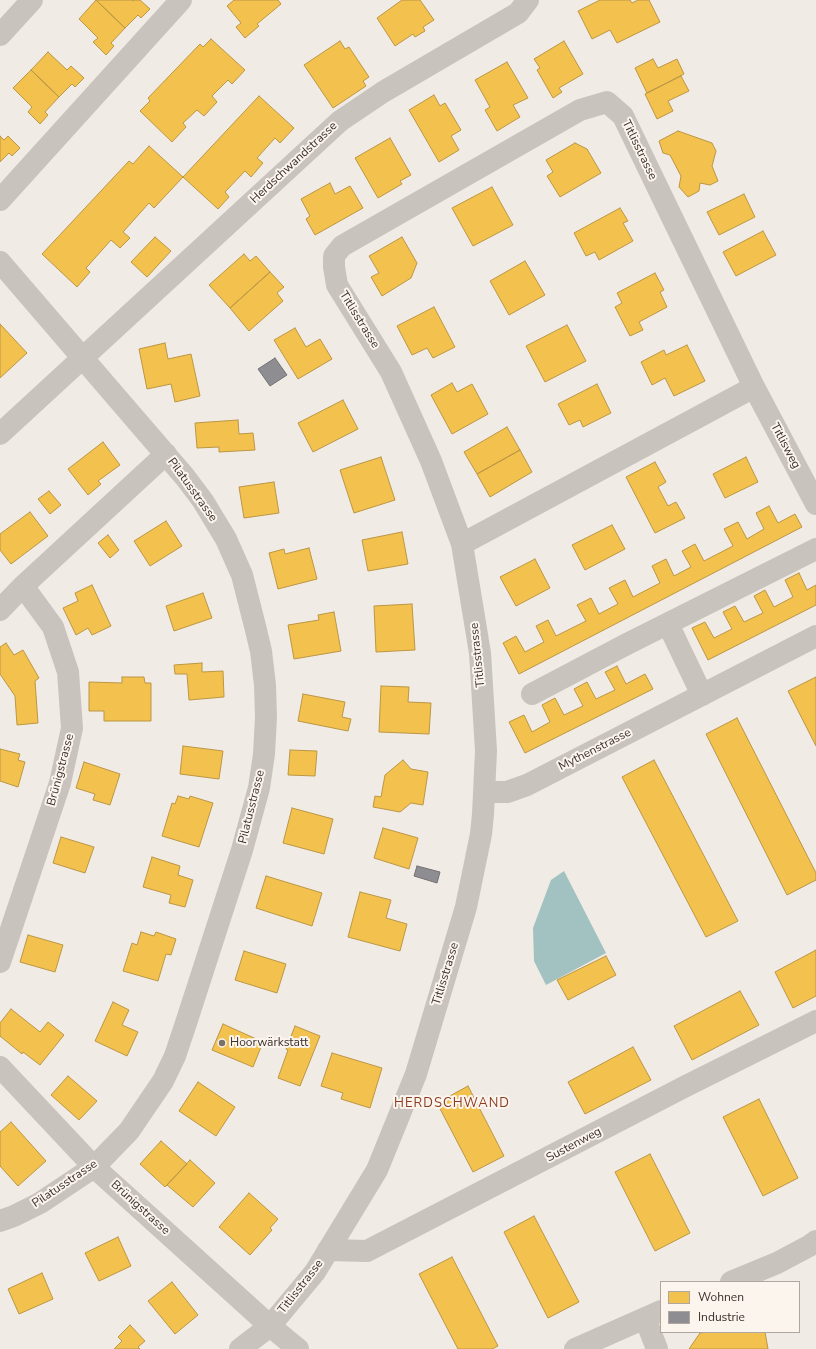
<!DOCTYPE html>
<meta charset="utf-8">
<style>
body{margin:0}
#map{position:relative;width:816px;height:1349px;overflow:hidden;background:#f0ebe5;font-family:"Nunito Sans",sans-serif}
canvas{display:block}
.legend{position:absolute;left:660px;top:1281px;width:140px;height:52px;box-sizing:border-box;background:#fbf5ee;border:1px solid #aea6a0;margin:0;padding:5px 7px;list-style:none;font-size:12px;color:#3b302b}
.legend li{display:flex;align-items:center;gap:8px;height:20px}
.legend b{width:20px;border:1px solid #aea6a0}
</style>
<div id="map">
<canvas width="816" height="1349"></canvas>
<ul class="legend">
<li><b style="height:11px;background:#f2c14e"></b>Wohnen</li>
<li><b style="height:11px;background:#8d8d92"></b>Industrie</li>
</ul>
</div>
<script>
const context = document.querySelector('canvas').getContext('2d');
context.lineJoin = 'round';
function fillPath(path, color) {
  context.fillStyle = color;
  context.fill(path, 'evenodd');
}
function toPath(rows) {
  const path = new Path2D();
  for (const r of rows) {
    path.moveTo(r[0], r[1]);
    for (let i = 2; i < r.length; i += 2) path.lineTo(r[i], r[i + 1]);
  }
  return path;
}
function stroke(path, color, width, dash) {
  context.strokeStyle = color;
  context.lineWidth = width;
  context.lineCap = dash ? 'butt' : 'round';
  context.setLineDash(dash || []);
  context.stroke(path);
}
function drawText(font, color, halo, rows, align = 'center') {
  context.font = font + ' "Nunito Sans",sans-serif';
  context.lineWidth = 4;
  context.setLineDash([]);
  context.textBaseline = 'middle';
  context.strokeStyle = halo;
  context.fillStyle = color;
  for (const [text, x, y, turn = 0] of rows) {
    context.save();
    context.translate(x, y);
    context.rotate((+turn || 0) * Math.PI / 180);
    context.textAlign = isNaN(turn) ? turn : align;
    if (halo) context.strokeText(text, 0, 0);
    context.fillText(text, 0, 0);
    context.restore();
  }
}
const water = toPath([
 [564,871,606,953,546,985,534,961,533,928,551,880]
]);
const homes = toPath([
 [96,0,125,28,111,43,114,46,106,55,93,42,98,38,79,19,96,0],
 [96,0,132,0,133,1,135,0,140,0,150,9,141,18,138,15,125,28,96,0],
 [234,0,278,0,281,4,257,24,259,26,245,38,236,27,241,23,227,6,234,0],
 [402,0,420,0,434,20,423,27,425,31,415,37,413,34,395,46,377,18,402,0],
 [600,0,630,0,632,3,638,0,649,0,660,22,617,43,610,30,592,39,578,11,600,0],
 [211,39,245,70,232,84,228,80,212,96,217,102,204,116,197,110,183,123,186,127,172,142,140,111,150,101,148,98,200,44,203,47,211,39],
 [340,41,345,49,349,47,369,77,363,81,366,86,333,108,304,65,340,41],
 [564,41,583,74,559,88,562,92,553,98,537,70,540,68,534,59,564,41],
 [48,52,67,70,71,66,84,78,75,87,72,84,59,97,31,70,48,52],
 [653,59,658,68,677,59,684,74,647,93,635,68,653,59],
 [507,62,528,98,513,105,520,117,497,131,485,110,490,107,475,80,507,62],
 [31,70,59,97,45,112,48,115,40,124,28,112,32,107,13,88,31,70],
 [681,76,689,91,668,101,673,111,657,119,645,94,681,76],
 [434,95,440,106,445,103,461,130,451,136,459,150,439,162,409,110,434,95],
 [259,96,294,128,280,143,275,138,257,158,263,163,251,177,245,171,225,192,229,197,218,209,183,177,259,96],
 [678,131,712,143,716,151,712,166,718,181,710,185,700,183,699,191,688,197,679,187,681,176,670,155,663,153,659,141,678,131],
 [0,136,4,140,8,136,20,148,12,156,9,153,0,162,0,136],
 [390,138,411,175,400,181,402,184,378,198,355,158,390,138],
 [575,143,587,149,601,173,560,197,547,176,553,172,546,160,575,143],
 [149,146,183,177,154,208,149,203,123,232,130,238,120,248,111,240,86,268,90,272,77,287,42,254,129,161,133,164,149,146],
 [330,183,335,194,350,186,363,208,315,235,306,219,310,216,301,199,330,183],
 [492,187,513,225,473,246,452,208,492,187],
 [744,194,755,217,719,235,707,212,744,194],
 [620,208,628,221,623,223,633,241,599,260,595,252,586,256,574,233,620,208],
 [763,231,776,255,736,276,723,252,763,231],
 [155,237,171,251,147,277,131,262,155,237],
 [402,237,417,263,411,278,382,296,371,277,379,273,369,256,402,237],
 [244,254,250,261,256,256,270,272,230,308,209,285,244,254],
 [525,261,545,295,509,315,490,281,525,261],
 [270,272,284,287,277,293,283,301,249,331,230,308,270,272],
 [655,273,664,290,660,292,667,307,639,322,643,330,630,336,615,307,622,303,617,293,655,273],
 [434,307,455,347,433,358,427,348,412,355,397,326,434,307],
 [0,324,27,353,0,378,0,324],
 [567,325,586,361,545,382,526,346,567,325],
 [295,328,306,347,320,339,332,359,298,379,274,340,295,328],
 [165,343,168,359,191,354,200,396,175,402,171,384,147,389,139,349,165,343],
 [687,345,705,381,674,396,665,378,652,385,641,362,664,350,666,355,687,345],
 [452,383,457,392,472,384,488,414,452,434,431,395,452,383],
 [597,384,611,413,583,427,580,420,569,425,558,404,597,384],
 [343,400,358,429,313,452,298,423,343,400],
 [238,420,239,434,253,433,255,450,219,452,219,447,197,448,195,423,238,420],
 [507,427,520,450,477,474,464,452,507,427],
 [103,442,120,465,98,481,101,484,88,495,68,469,103,442],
 [520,450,532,472,490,497,477,474,520,450],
 [381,457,395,500,354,513,340,470,381,457],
 [746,457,758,482,725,498,713,474,746,457],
 [655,462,666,482,658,487,668,506,676,502,685,518,655,533,626,477,655,462],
 [274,482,279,513,244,518,239,487,274,482],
 [49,491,61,505,50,514,38,499,49,491],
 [769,506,778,523,795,514,802,527,519,674,503,643,516,636,525,652,544,642,536,626,548,620,556,636,586,621,577,605,591,598,599,614,618,604,609,588,625,580,633,597,660,583,652,566,666,559,674,576,691,567,682,551,695,544,704,561,733,546,724,529,738,522,747,539,764,529,756,513,769,506],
 [30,512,48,536,11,564,0,550,0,534,30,512],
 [166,521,182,546,150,566,134,541,166,521],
 [612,525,625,549,585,570,572,545,612,525],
 [402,532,408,564,368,571,362,540,402,532],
 [108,535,119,550,110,558,98,543,108,535],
 [309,548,317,579,278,589,269,553,284,549,285,554,309,548],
 [535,559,550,588,516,606,500,577,535,559],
 [799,573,807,590,816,585,816,605,708,660,692,628,705,622,714,638,732,629,723,612,735,606,744,622,763,613,754,596,765,590,774,607,793,597,785,580,799,573],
 [92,585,111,626,92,635,88,628,76,635,63,608,78,601,75,593,92,585],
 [203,593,212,618,174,631,166,606,203,593],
 [412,604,415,650,376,652,374,606,412,604],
 [334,612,341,651,294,659,288,625,319,620,318,615,334,612],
 [6,643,14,655,23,650,39,678,35,681,38,723,17,725,15,696,0,674,0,647,6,643],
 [202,663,202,672,223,671,224,697,189,700,187,674,175,674,174,665,202,663],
 [617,666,626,684,645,674,653,689,525,753,509,722,524,715,532,732,550,722,542,705,555,698,564,715,583,706,574,689,587,682,596,699,615,690,605,672,617,666],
 [122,677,144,677,145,683,151,683,151,721,104,721,104,711,89,711,89,682,122,683,122,677],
 [816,677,816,746,788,691,816,677],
 [381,686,409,687,408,702,431,703,429,734,379,732,381,686],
 [303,694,345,702,342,717,351,719,348,731,298,721,303,694],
 [737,718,816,873,816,880,787,895,706,734,737,718],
 [183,746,223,751,219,779,180,774,183,746],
 [0,749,20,754,18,760,25,762,18,787,0,781,0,749],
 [290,750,317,751,315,776,288,775,290,750],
 [403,760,411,769,428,772,423,805,411,803,400,812,373,807,375,796,381,797,385,775,403,760],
 [654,760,738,921,706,937,622,777,654,760],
 [84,762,120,774,110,805,93,800,95,794,76,788,84,762],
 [178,796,189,799,190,796,213,803,199,847,162,836,172,803,175,804,178,796],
 [292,808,333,819,324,854,283,843,292,808],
 [383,828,418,838,409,869,374,858,383,828],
 [61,837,94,847,85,873,53,863,61,837],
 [152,857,180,866,178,875,193,880,185,907,169,903,171,895,143,887,152,857],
 [266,876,322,893,312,926,256,908,266,876],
 [360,892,391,900,386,918,407,924,400,951,348,937,360,892],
 [141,932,154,936,156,932,176,939,171,955,166,954,158,981,123,971,132,943,137,945,141,932],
 [28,935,63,945,55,972,20,962,28,935],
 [816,950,816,996,793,1008,775,972,816,950],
 [244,951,286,964,277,993,235,980,244,951],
 [606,956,616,975,568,1000,557,980,606,956],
 [740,991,759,1025,692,1060,674,1026,740,991],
 [113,1002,129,1010,122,1025,138,1032,127,1056,95,1041,113,1002],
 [11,1009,40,1032,48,1022,64,1035,40,1065,23,1052,22,1054,0,1036,0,1023,11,1009],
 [223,1024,263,1042,253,1067,212,1050,223,1024],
 [295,1026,320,1036,300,1086,278,1078,288,1050,286,1049,295,1026],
 [633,1047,651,1080,585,1114,568,1082,633,1047],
 [332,1053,382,1068,370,1108,341,1099,343,1093,321,1086,332,1053],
 [68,1076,97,1101,79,1120,51,1095,68,1076],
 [198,1082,235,1107,216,1136,179,1111,198,1082],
 [468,1086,504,1156,473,1172,437,1103,468,1086],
 [759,1099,798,1178,763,1196,723,1117,759,1099],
 [11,1122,46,1161,18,1186,0,1166,0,1132,11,1122],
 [161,1141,187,1164,165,1187,140,1164,161,1141],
 [650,1154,690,1233,655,1251,615,1172,650,1154],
 [190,1160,215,1183,193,1207,167,1185,190,1160],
 [249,1193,278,1219,270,1228,272,1230,250,1255,219,1227,249,1193],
 [534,1216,579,1302,548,1318,504,1232,534,1216],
 [118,1237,131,1266,99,1281,85,1253,118,1237],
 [452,1257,498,1346,492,1349,458,1349,419,1274,452,1257],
 [42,1273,53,1299,19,1314,8,1289,42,1273],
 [172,1282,198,1315,175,1334,148,1301,172,1282],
 [130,1325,145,1341,138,1347,140,1349,114,1349,122,1341,118,1337,130,1325],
 [707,1332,765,1332,768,1349,689,1349,700,1333,707,1332]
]);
const industry = toPath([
 [275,358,287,375,270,386,258,369,275,358],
 [417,866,440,872,437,883,414,876,417,866]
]);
const minor = toPath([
 [0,35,32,0],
 [0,200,181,0],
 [0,262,185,477,203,501,226,539,242,575,255,626,261,651,265,685,266,717,264,754,259,788,242,850,187,1020,175,1056,163,1081,129,1131,94,1167,40,1203,14,1216,0,1221],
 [0,434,340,121,383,92,518,13,528,0],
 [462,544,754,387],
 [0,610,23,586],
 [668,624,702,695],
 [532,694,627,644,816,549],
 [484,792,507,792,527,785,816,636],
 [0,962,60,783,72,728,68,672,53,627,23,586,166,454],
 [0,1067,94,1167,270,1326,298,1349],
 [328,1250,367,1251,686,1086,816,1021],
 [731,1282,777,1263,809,1246,816,1241],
 [645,1318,657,1349],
 [240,1349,270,1326,315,1272,377,1170,416,1074,466,907,481,834,483,814,486,751,480,653,462,544,431,461,391,372,337,285,334,267,334,256,342,246,580,110,607,102,623,116,754,387,816,504],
 [575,1349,661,1311]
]);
const markers = [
 [222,1043,4,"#7a716c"]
];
const streetNames = [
 ["Titlisstrasse",639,150,64],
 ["Herdschwandstrasse",294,163,-43],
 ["Titlisstrasse",359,320,58],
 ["Titlisweg",785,446,62],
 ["Pilatusstrasse",192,490,54],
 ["Titlisstrasse",478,655,-96],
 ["Mythenstrasse",595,750,-27],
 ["Brünigstrasse",61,770,-75],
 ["Pilatusstrasse",252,807,-76],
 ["Titlisstrasse",446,974,-73],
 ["Sustenweg",574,1145,-28],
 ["Pilatusstrasse",65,1184,-34],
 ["Brünigstrasse",140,1208,42],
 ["Titlisstrasse",301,1287,-52]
];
const poiNames = [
 ["Hoorwärkstatt",230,1043]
];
const neighbourhoodNames = [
 ["HERDSCHWAND",452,1104]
];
fillPath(water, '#a1c2c1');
fillPath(homes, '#f2c14e');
stroke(homes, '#bb9644', 1);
fillPath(industry, '#8d8d92');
stroke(industry, '#747173', 1);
stroke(minor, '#c9c3be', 22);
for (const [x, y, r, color] of markers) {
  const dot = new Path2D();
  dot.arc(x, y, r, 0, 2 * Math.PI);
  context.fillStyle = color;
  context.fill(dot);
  stroke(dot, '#fbf5ee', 1.5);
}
drawText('12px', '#3b302b', '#fbf5ee', streetNames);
drawText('12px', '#3b302b', '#fbf5ee', poiNames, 'left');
context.letterSpacing = '1px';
drawText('13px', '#8c3b22', '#fbf5ee', neighbourhoodNames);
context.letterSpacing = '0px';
</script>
